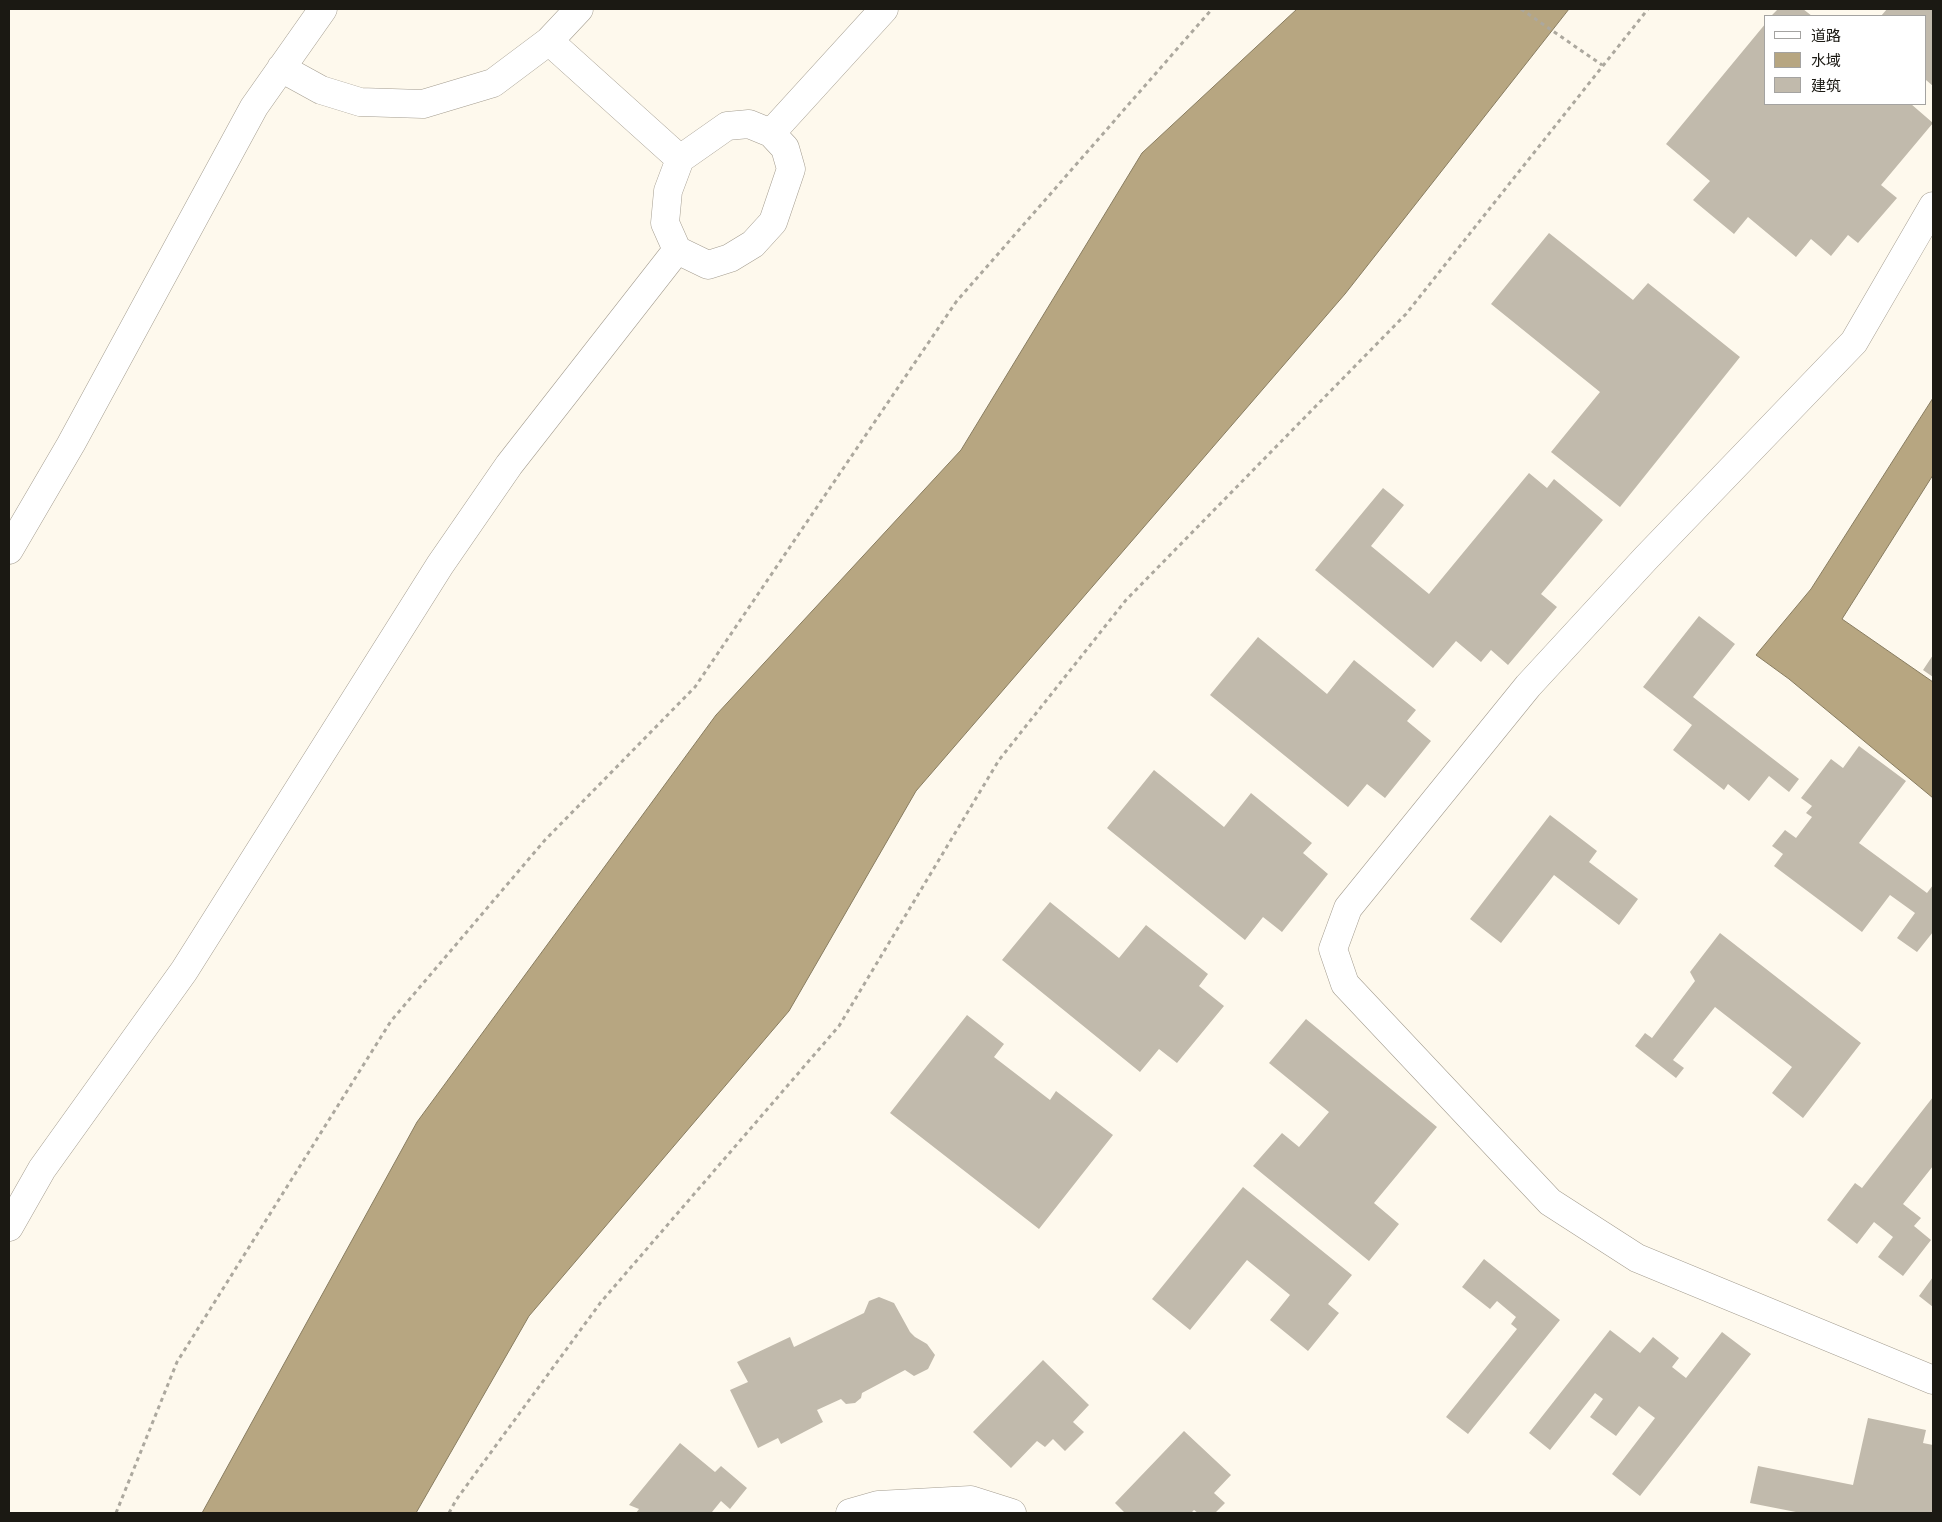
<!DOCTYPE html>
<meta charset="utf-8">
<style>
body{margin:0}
#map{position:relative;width:1942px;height:1522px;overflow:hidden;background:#fef9ed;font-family:Helvetica,"Noto Sans SC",sans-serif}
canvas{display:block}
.frame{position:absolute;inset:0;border:10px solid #1b1913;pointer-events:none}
.legend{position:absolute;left:1764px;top:15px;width:162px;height:90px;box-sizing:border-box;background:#fff;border:1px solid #a4a3a1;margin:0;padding:6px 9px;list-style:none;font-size:15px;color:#1b1913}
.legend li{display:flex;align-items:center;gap:10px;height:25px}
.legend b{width:25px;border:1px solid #a4a3a1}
</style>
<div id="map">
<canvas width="1942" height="1522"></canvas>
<div class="frame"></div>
<ul class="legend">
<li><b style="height:6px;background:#fff"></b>道路</li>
<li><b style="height:14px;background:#b7a681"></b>水域</li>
<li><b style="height:14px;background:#c1baac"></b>建筑</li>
</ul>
</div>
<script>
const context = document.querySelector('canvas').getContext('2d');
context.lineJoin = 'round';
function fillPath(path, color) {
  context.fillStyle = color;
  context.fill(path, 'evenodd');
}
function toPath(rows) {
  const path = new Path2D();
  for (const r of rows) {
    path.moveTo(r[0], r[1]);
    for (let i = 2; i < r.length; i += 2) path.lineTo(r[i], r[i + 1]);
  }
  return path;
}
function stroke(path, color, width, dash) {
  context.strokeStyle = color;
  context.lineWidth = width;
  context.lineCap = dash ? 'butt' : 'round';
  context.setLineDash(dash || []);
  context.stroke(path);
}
const water = toPath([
 [1297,9,1569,9,1345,294,916,791,789,1011,529,1316,416,1513,202,1513,417,1122,716,715,961,450,1142,153,1297,9],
 [1933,398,1933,475,1842,619,1933,682,1933,798,1789,679,1756,655,1811,589,1933,398]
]);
const building = toPath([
 [1778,9,1803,9,1812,16,1771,16],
 [1887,9,1933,9,1933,86,1926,80,1926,16,1881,16],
 [1766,23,1766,104,1911,104,1933,123,1881,185,1897,198,1858,243,1848,235,1831,256,1811,239,1796,257,1748,217,1734,234,1693,200,1710,181,1666,144],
 [1549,233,1633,300,1648,283,1740,357,1620,507,1551,452,1600,392,1491,304],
 [1529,473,1547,488,1554,479,1603,520,1541,594,1557,607,1508,665,1491,650,1481,662,1456,641,1433,668,1315,570,1383,488,1404,505,1371,546,1429,594],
 [1699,616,1735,644,1693,697,1799,779,1789,792,1769,776,1749,801,1728,784,1724,790,1673,750,1692,725,1643,687],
 [1258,637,1327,694,1354,660,1416,710,1407,721,1431,741,1385,798,1367,784,1348,807,1210,695],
 [1933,655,1933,677,1923,670],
 [1859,746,1906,781,1859,843,1927,893,1933,885,1933,932,1917,952,1897,938,1915,913,1890,895,1862,932,1774,866,1783,854,1772,846,1785,830,1796,838,1812,817,1806,813,1812,806,1801,798,1831,759,1843,768],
 [1154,770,1224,827,1251,793,1312,843,1303,853,1328,874,1282,932,1263,917,1245,940,1107,828],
 [1550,815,1597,851,1589,862,1638,899,1619,925,1554,875,1501,943,1470,919],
 [1050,902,1119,958,1146,925,1208,974,1199,986,1224,1006,1177,1063,1159,1049,1140,1072,1002,960],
 [1720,933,1861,1043,1803,1118,1772,1093,1792,1067,1715,1007,1673,1060,1684,1068,1676,1078,1635,1046,1645,1033,1652,1038,1695,981,1690,972],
 [967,1015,1004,1044,994,1057,1050,1100,1056,1091,1113,1135,1039,1229,890,1113],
 [1306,1019,1437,1127,1374,1203,1399,1224,1369,1261,1253,1166,1282,1133,1299,1147,1329,1112,1269,1063],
 [1933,1097,1933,1166,1903,1204,1921,1218,1914,1226,1931,1240,1903,1276,1878,1257,1893,1237,1874,1222,1857,1244,1827,1220,1855,1183,1862,1188],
 [1243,1187,1352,1275,1328,1304,1339,1313,1308,1351,1270,1320,1290,1295,1247,1260,1190,1330,1152,1299],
 [1484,1259,1560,1320,1468,1434,1446,1417,1517,1329,1511,1324,1516,1317,1497,1301,1490,1309,1462,1287],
 [1933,1277,1933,1307,1919,1296],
 [879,1297,894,1303,910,1332,915,1337,927,1344,935,1355,928,1369,914,1376,905,1370,862,1393,861,1398,855,1403,846,1404,841,1399,817,1410,823,1422,781,1444,778,1438,758,1448,730,1390,748,1382,737,1362,790,1337,794,1347,864,1313,869,1301],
 [1610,1330,1640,1353,1653,1337,1679,1358,1672,1367,1686,1378,1722,1332,1751,1354,1640,1496,1612,1474,1655,1418,1639,1406,1616,1436,1590,1417,1603,1399,1595,1393,1550,1450,1529,1433],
 [1043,1360,1089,1405,1073,1422,1084,1432,1065,1451,1053,1439,1045,1447,1037,1441,1011,1468,973,1432],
 [1868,1418,1926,1430,1923,1443,1933,1445,1933,1513,1801,1513,1750,1503,1758,1466,1853,1485],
 [1184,1431,1231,1475,1214,1493,1225,1503,1215,1513,1198,1513,1194,1510,1191,1513,1179,1512,1177,1513,1125,1513,1115,1503],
 [680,1443,715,1472,721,1466,747,1488,730,1509,721,1501,712,1512,713,1513,636,1513,639,1509,629,1505]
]);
const path = toPath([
 [1521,9,1602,65],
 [116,1513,177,1362,391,1021,545,840,695,687,956,302,1212,9],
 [449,1513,456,1500,601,1302,839,1026,999,760,1126,600,1406,314,1648,9]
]);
const minor = toPath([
 [549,41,680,159],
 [281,68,321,90,360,102,423,104,493,83,549,41,579,9],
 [749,124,771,133,785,148,791,169,773,222,753,244,730,258,708,265,677,250,665,223,668,191,680,159,727,126,749,124],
 [771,133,884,9],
 [1933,206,1854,342,1646,558,1528,686,1348,908,1333,949,1345,984,1550,1202,1637,1258,1933,1380],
 [9,550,71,444,254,107,323,9],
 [9,1227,42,1169,184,971,440,565,509,465,677,250],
 [850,1513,878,1505,971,1500,1012,1513]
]);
fillPath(water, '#b7a681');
stroke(water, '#887c60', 1);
fillPath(building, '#c1baac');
stroke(minor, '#a49d90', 29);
stroke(path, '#aca89e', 3, [4, 4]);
stroke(minor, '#fff', 28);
</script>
